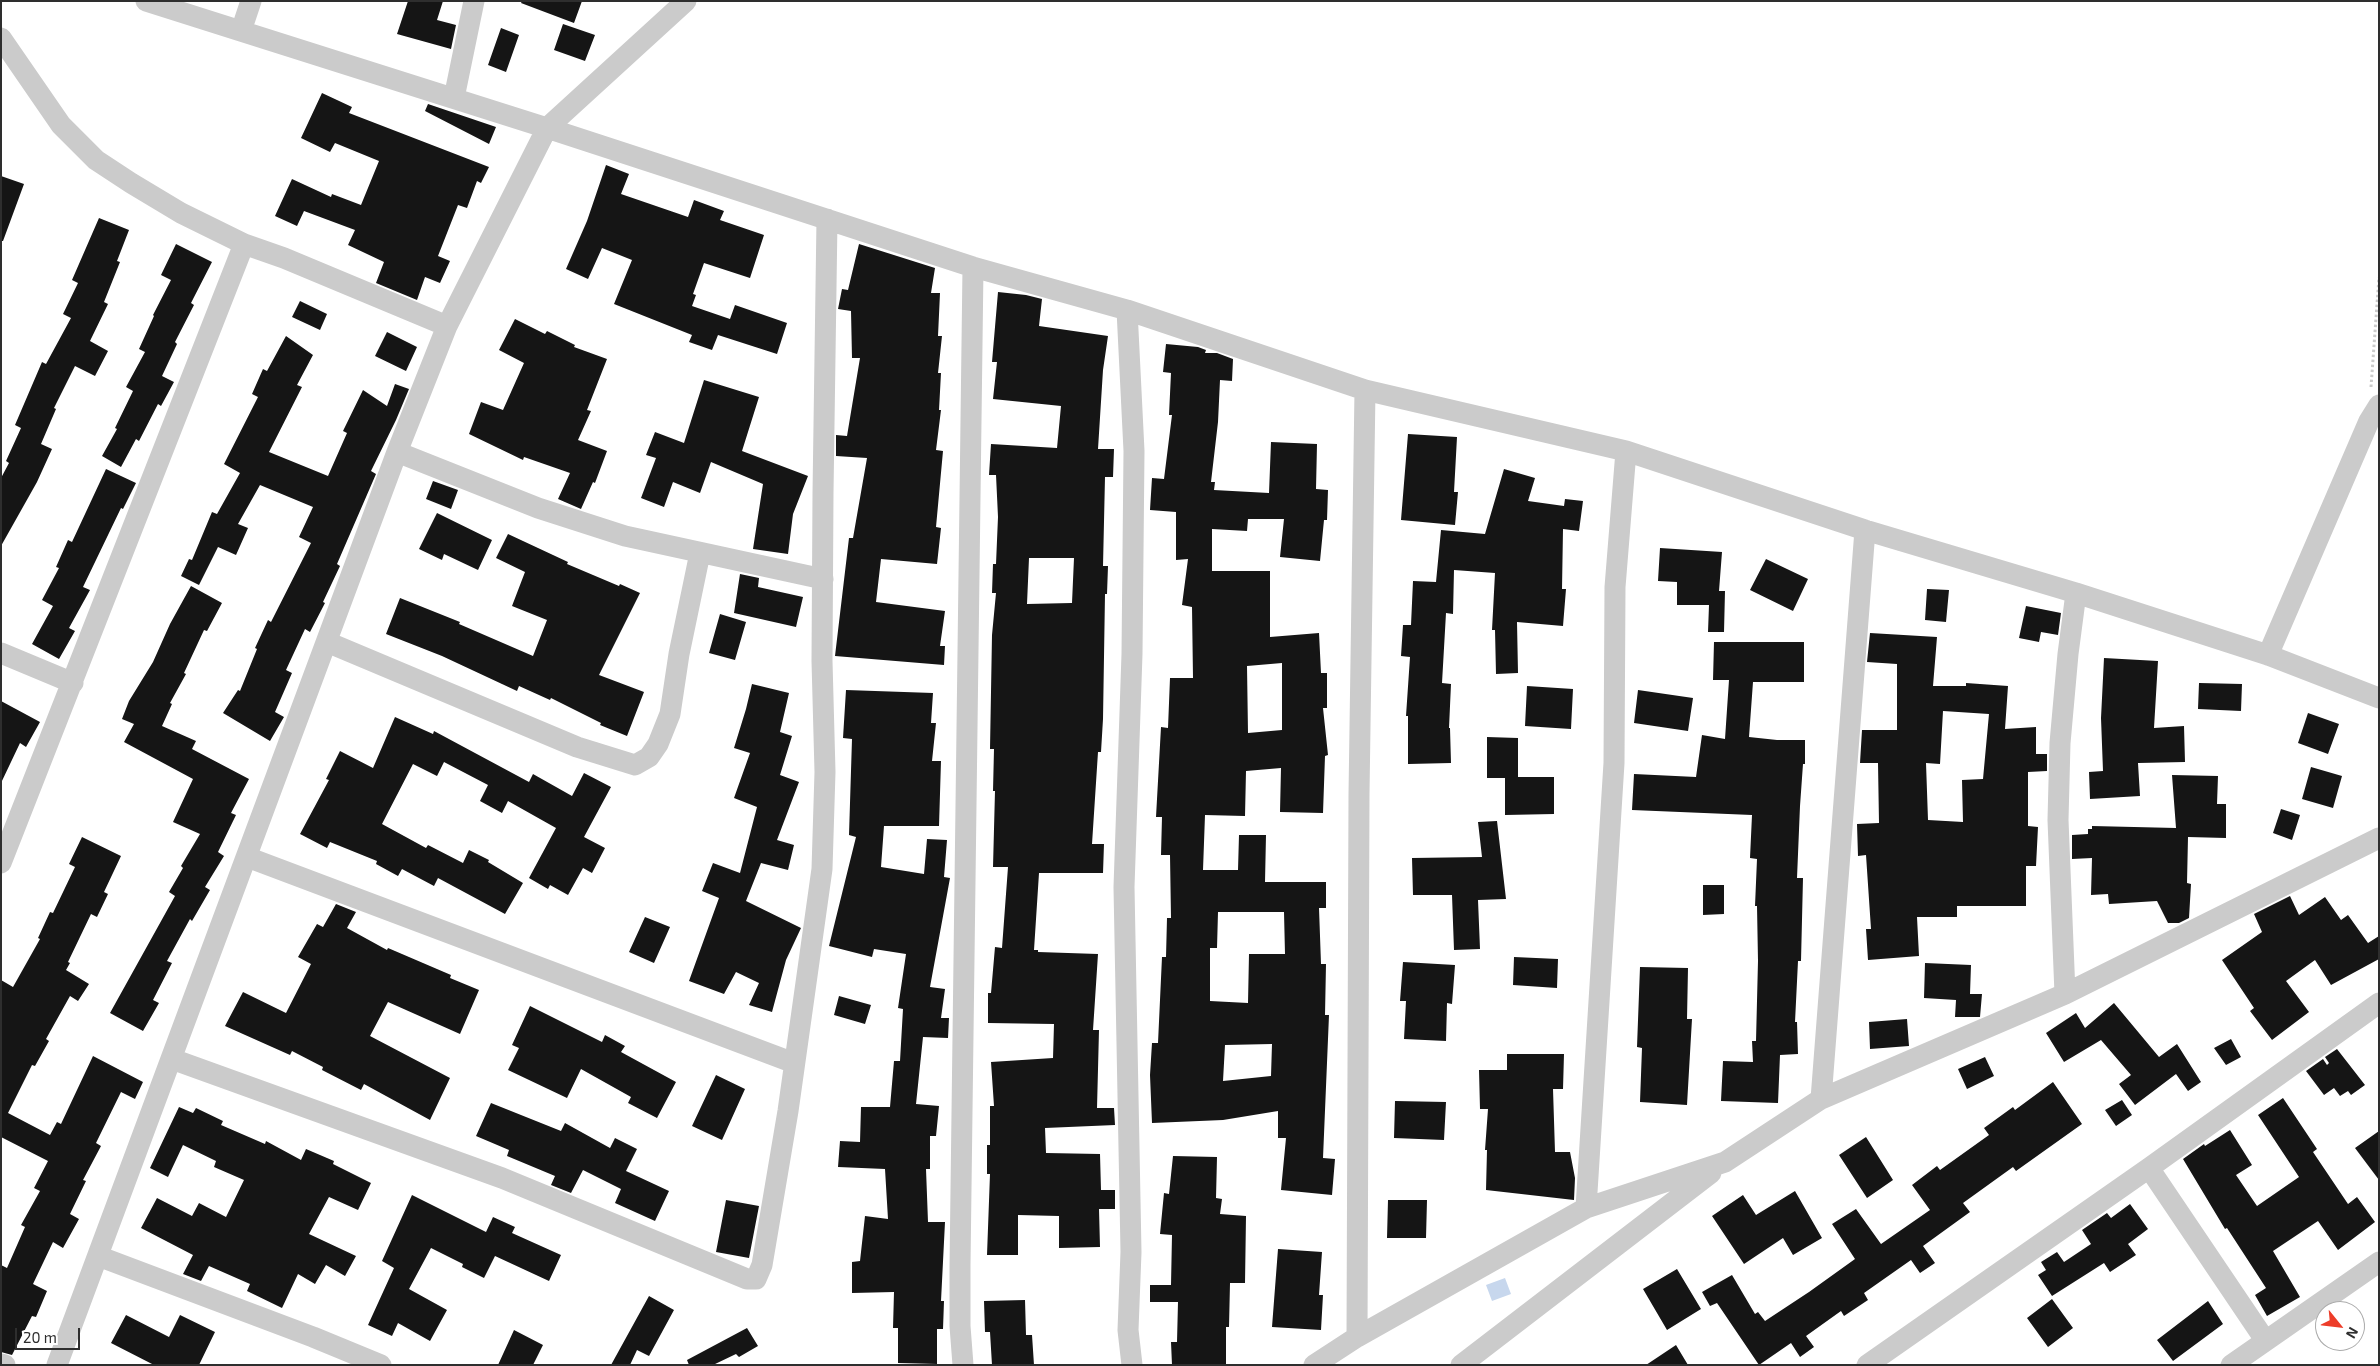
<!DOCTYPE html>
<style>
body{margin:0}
#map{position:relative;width:2380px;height:1366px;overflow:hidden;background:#fff;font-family:"Exo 2",sans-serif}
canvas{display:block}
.frame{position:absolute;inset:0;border:2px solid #2e2e2e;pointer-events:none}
.north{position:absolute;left:2315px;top:1301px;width:50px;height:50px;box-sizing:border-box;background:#fff;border:1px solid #ababab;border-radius:50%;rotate:119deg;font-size:14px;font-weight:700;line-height:20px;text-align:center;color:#2e2e2e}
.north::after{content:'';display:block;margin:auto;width:18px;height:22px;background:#ed3d29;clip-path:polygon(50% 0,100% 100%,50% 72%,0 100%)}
.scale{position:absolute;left:15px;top:1328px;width:65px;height:22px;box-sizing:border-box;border:2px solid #2e2e2e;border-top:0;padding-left:6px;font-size:15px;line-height:18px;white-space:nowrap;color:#2e2e2e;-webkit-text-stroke:4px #fff;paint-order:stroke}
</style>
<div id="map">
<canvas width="2380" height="1366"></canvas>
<div class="frame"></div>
<div class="north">N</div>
<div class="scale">20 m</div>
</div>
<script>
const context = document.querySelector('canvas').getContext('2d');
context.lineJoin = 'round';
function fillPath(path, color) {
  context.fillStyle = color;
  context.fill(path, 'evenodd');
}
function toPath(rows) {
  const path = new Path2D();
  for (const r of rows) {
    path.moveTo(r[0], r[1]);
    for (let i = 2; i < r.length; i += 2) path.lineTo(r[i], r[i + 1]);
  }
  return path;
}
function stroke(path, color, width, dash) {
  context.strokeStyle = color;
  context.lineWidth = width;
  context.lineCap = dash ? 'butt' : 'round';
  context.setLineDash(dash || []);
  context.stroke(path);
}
const water = toPath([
 [1505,1278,1511,1294,1492,1301,1486,1285]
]);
const building = toPath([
 [408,1,443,1,437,20,456,25,451,49,397,34],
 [522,1,582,1,574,23,521,3],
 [563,24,595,35,585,61,554,50],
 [501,28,519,35,506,72,488,65],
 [322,93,352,107,349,113,489,167,481,183,477,181,467,208,458,205,438,256,450,261,440,283,425,277,417,300,376,283,384,262,348,245,355,230,304,211,297,226,275,216,292,179,331,197,332,194,361,205,379,161,335,143,330,152,301,138],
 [428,104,496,127,489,144,425,111],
 [606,165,629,174,621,194,688,217,694,200,724,211,720,220,764,235,750,278,704,263,693,294,696,295,692,306,730,319,735,305,787,323,777,354,718,335,712,350,689,342,692,335,614,304,632,260,602,248,588,279,566,269,587,221],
 [1,176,24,184,3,241,1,241],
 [99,218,129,230,117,261,120,262,104,302,108,304,90,341,108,351,95,376,75,366,54,408,56,409,41,444,52,449,37,482,1,546,1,478,9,463,6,461,21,428,15,425,42,362,46,364,71,318,63,314,78,283,72,280],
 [176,244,212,262,191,303,194,305,175,342,177,344,162,376,174,382,161,406,158,404,139,441,136,439,121,467,102,456,117,429,115,428,133,391,126,387,145,352,139,349,154,316,153,315,171,280,161,275],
 [859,244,935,268,931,293,940,293,938,336,942,336,938,373,941,373,939,410,941,410,936,450,943,451,936,527,941,528,937,564,881,559,876,602,945,611,940,646,945,646,944,665,835,656,849,538,853,538,867,458,836,456,836,435,847,436,860,358,852,358,851,311,838,309,842,289,848,290],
 [998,292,1026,295,1042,299,1039,326,1108,336,1103,370,1098,449,1114,449,1113,477,1105,477,1103,566,1108,566,1107,594,1105,594,1103,719,1101,752,1098,752,1092,844,1104,844,1103,873,1039,873,1034,950,1038,950,1038,952,1098,954,1093,1030,1099,1030,1097,1108,1114,1108,1115,1125,1045,1128,1046,1153,1100,1154,1101,1190,1115,1190,1115,1209,1099,1209,1100,1247,1059,1248,1059,1216,1018,1215,1018,1255,987,1255,990,1174,987,1174,987,1145,990,1145,990,1106,994,1106,991,1062,1053,1058,1054,1024,988,1023,988,993,991,993,995,947,1002,948,1008,867,993,867,995,791,993,791,994,749,990,749,992,635,996,593,992,593,993,564,996,564,998,517,996,475,989,475,991,444,1057,448,1061,406,993,399,997,362,992,362],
 [1029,558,1074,558,1072,603,1027,604],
 [300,301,327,314,320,330,292,317],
 [515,319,545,334,547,331,575,345,574,347,607,359,587,410,591,411,578,440,607,451,595,483,593,482,581,509,558,499,570,473,524,457,523,460,469,434,481,402,503,410,524,363,499,350],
 [387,332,417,347,406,371,375,356],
 [286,336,313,355,297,385,302,387,269,452,328,476,347,433,343,431,363,390,387,406,395,384,409,389,396,420,371,471,376,474,337,564,340,566,323,602,325,603,310,632,305,629,286,670,292,673,275,712,284,717,270,741,223,713,238,690,240,691,257,649,255,648,268,620,271,622,311,543,299,537,313,507,260,485,238,524,248,528,236,555,218,547,199,585,181,576,189,559,192,560,212,512,217,514,240,473,224,464,258,397,252,394,263,369,267,371],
 [1166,344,1198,347,1206,350,1205,353,1217,353,1233,359,1232,381,1220,380,1218,422,1211,482,1215,482,1214,490,1269,493,1271,442,1317,444,1316,489,1328,490,1327,520,1324,520,1320,561,1280,557,1284,519,1248,519,1247,531,1212,529,1212,571,1270,571,1270,637,1319,633,1321,673,1327,673,1327,708,1323,708,1328,755,1325,756,1323,813,1280,812,1281,768,1246,771,1245,816,1205,815,1203,870,1238,870,1239,835,1266,835,1265,882,1326,882,1326,908,1319,908,1321,964,1326,964,1325,1015,1329,1015,1323,1158,1335,1159,1332,1195,1281,1190,1286,1138,1278,1138,1278,1111,1223,1120,1152,1123,1150,1075,1152,1043,1158,1043,1162,957,1166,957,1167,918,1171,918,1170,855,1161,855,1162,817,1156,817,1161,727,1168,728,1170,678,1193,678,1192,607,1182,605,1188,559,1176,560,1176,512,1150,510,1152,478,1164,479,1172,415,1169,415,1171,373,1163,372],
 [1282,663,1282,730,1248,733,1247,666],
 [1218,912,1284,912,1285,954,1249,954,1248,1003,1210,1001,1210,948,1217,948],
 [1272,1044,1271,1076,1223,1081,1225,1045],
 [704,380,759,397,742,451,808,476,793,514,788,554,753,549,763,484,711,462,700,493,673,482,664,507,641,498,656,458,646,455,655,432,684,443],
 [1408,434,1457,437,1454,492,1458,492,1455,525,1401,520],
 [106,469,136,483,123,509,121,508,83,587,90,590,69,628,75,631,59,659,32,644,53,606,42,600,59,568,56,567,68,540,72,542],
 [1504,469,1535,478,1528,501,1564,506,1565,499,1583,501,1579,531,1563,529,1562,589,1566,589,1563,626,1517,622,1518,673,1496,674,1495,630,1492,630,1495,573,1454,570,1453,614,1446,613,1442,683,1451,684,1449,728,1450,728,1451,763,1408,764,1408,716,1406,716,1410,657,1401,656,1403,625,1411,625,1413,581,1436,582,1441,530,1485,534],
 [433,481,458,490,451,509,426,499],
 [437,513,492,540,478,570,444,554,442,560,419,549],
 [508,534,568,562,567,564,619,586,620,584,640,593,599,675,644,692,627,736,600,725,601,723,551,698,550,700,519,686,517,691,442,656,386,634,400,598,460,622,459,624,533,656,547,620,512,606,525,572,496,558],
 [1660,548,1722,552,1719,591,1725,591,1724,632,1708,632,1709,605,1677,605,1677,582,1658,581],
 [1766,559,1808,579,1793,611,1750,590],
 [740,574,759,578,758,587,803,597,796,627,734,613],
 [191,586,222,603,207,631,204,630,184,673,186,674,170,703,172,704,162,726,196,741,192,749,249,779,231,813,236,815,218,852,224,856,205,887,210,890,192,921,190,919,167,961,172,963,153,1000,159,1003,143,1031,110,1013,175,896,169,892,183,868,181,866,200,834,173,822,193,779,124,742,134,724,122,719,129,701,153,662,170,624],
 [1927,589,1949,590,1946,622,1925,620],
 [2026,606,2061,613,2058,635,2041,632,2039,642,2019,638],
 [720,614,746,622,735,660,709,653],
 [1870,633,1937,637,1933,686,1966,686,1966,683,2008,686,2005,729,2036,727,2036,754,2047,754,2047,771,2028,772,2028,826,2038,827,2036,866,2026,866,2026,906,1957,906,1957,917,1917,917,1919,956,1868,960,1866,929,1871,929,1866,855,1858,856,1857,824,1879,823,1878,763,1860,763,1862,730,1897,730,1897,664,1867,662],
 [1943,711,1989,714,1983,779,1962,780,1963,822,1928,820,1926,763,1940,764],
 [1714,642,1804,642,1804,682,1753,682,1749,737,1777,740,1805,740,1805,764,1803,764,1800,806,1797,878,1803,878,1801,961,1798,961,1795,1022,1797,1022,1798,1054,1780,1055,1778,1103,1721,1101,1723,1061,1753,1062,1752,1041,1756,1041,1758,961,1757,906,1755,906,1757,859,1750,858,1752,815,1632,810,1634,774,1696,777,1702,735,1725,739,1729,680,1713,680],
 [2104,658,2158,661,2154,728,2184,726,2185,762,2138,763,2140,796,2090,799,2089,772,2103,771,2101,718],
 [2199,683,2242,684,2241,711,2198,709],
 [752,684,789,693,780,732,792,736,780,775,799,782,777,840,794,845,788,870,761,863,746,901,801,928,786,960,772,1012,749,1005,759,983,736,972,724,994,689,981,719,898,702,891,713,863,740,873,757,807,734,798,750,753,734,748,746,709],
 [1527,686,1573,689,1571,729,1525,726],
 [846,690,933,693,931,723,936,723,932,761,941,761,939,826,884,826,881,867,924,874,927,839,947,840,944,877,950,878,930,987,945,989,941,1018,949,1018,948,1038,923,1037,916,1104,939,1106,936,1136,930,1136,930,1169,926,1169,928,1222,945,1222,941,1301,944,1301,943,1329,937,1329,937,1364,898,1363,898,1328,893,1328,894,1292,852,1293,852,1262,860,1261,865,1216,888,1219,885,1169,838,1167,840,1141,860,1142,861,1107,890,1107,894,1061,900,1061,903,1009,898,1008,906,954,874,949,872,957,829,946,856,837,849,835,852,739,843,738],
 [1638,690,1693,698,1688,731,1634,723],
 [1,701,40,722,26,747,20,743,1,783],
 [2308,713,2339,724,2328,754,2298,743],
 [395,717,433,734,434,731,529,782,533,774,572,796,584,773,611,787,584,837,605,848,592,873,583,868,568,895,550,885,548,889,529,878,556,828,508,801,502,813,480,801,488,785,444,762,437,776,413,764,382,824,426,848,428,845,463,863,469,850,489,860,488,862,523,883,505,914,438,878,434,886,402,869,398,876,376,864,377,861,330,842,327,848,300,834,329,780,326,779,340,751,373,768],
 [1487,737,1518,738,1518,777,1554,777,1554,814,1505,815,1505,778,1487,778],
 [2311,767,2342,776,2333,808,2302,799],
 [2172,775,2218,776,2217,804,2226,804,2226,838,2188,837,2187,883,2191,884,2189,918,2179,923,2168,923,2157,901,2109,904,2108,894,2091,895,2092,858,2072,859,2072,835,2088,834,2088,829,2092,829,2092,826,2176,828],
 [2281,809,2300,815,2292,840,2273,833],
 [1497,821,1506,899,1478,900,1480,949,1454,950,1452,895,1413,895,1412,858,1482,857,1478,822],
 [82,837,121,856,104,892,108,894,97,917,91,914,68,962,70,963,66,970,89,984,78,1001,70,996,46,1039,49,1041,35,1066,32,1065,8,1113,50,1135,57,1122,61,1124,93,1056,143,1082,135,1099,121,1092,96,1143,101,1146,83,1180,86,1181,70,1214,79,1219,63,1248,53,1242,33,1284,47,1291,36,1317,32,1316,12,1355,1,1352,1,1265,7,1268,25,1227,21,1225,40,1191,34,1188,48,1161,1,1137,1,980,13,987,40,939,38,938,50,912,53,913,75,867,69,864],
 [1703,885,1724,885,1724,914,1703,915],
 [2290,896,2299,915,2325,897,2341,920,2348,915,2368,943,2379,936,2379,959,2331,985,2315,960,2286,981,2309,1012,2272,1040,2250,1011,2254,1008,2222,960,2262,932,2254,914],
 [336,904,356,912,347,928,387,950,388,948,451,975,450,978,479,990,460,1034,388,1002,370,1036,450,1078,430,1120,364,1084,361,1090,322,1070,323,1067,292,1051,290,1055,225,1026,243,992,286,1013,311,964,298,957,317,924,323,927],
 [645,917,670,927,654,963,629,952],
 [1514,957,1558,959,1557,988,1513,985],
 [1403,962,1455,965,1452,1004,1447,1003,1446,1041,1404,1039,1406,1001,1400,1001],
 [1925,963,1971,965,1970,994,1982,994,1980,1017,1955,1017,1956,1000,1924,998],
 [1640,967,1688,968,1687,1019,1692,1019,1687,1105,1640,1102,1642,1048,1637,1047],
 [839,996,871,1005,865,1024,834,1015],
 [2114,1003,2159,1057,2177,1044,2201,1082,2188,1091,2176,1074,2135,1105,2119,1084,2131,1075,2101,1040,2064,1062,2046,1033,2076,1013,2085,1028],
 [530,1006,602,1042,605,1035,625,1046,621,1052,676,1082,657,1118,628,1103,631,1097,581,1069,567,1098,508,1070,519,1048,512,1045],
 [1907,1019,1909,1046,1870,1049,1869,1022],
 [2231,1039,2241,1057,2226,1065,2214,1048],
 [2337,1049,2365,1085,2351,1095,2348,1091,2340,1096,2334,1088,2324,1095,2306,1071,2323,1059,2327,1065,2329,1063,2325,1057],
 [1507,1054,1564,1054,1563,1089,1553,1089,1555,1152,1570,1152,1575,1178,1574,1200,1486,1190,1487,1150,1485,1150,1488,1109,1480,1109,1479,1070,1507,1070],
 [1985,1057,1994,1076,1967,1089,1958,1069],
 [716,1075,745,1089,722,1140,692,1126],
 [2053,1082,2082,1124,2016,1171,2013,1167,1963,1203,1970,1212,1923,1246,1935,1263,1920,1273,1911,1260,1864,1293,1868,1300,1844,1316,1841,1311,1806,1336,1814,1347,1800,1357,1791,1343,1759,1365,1717,1303,1710,1306,1702,1292,1732,1275,1755,1314,1758,1312,1765,1321,1809,1292,1855,1259,1832,1224,1856,1209,1881,1244,1930,1210,1912,1185,1937,1166,1940,1170,1989,1135,1984,1128,2013,1107,2015,1110],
 [2283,1098,2317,1149,2313,1152,2348,1204,2357,1197,2375,1222,2338,1250,2318,1221,2273,1251,2300,1297,2267,1316,2255,1295,2266,1288,2227,1228,2225,1229,2183,1159,2204,1144,2205,1146,2230,1130,2252,1165,2236,1175,2257,1206,2299,1177,2258,1115],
 [2122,1100,2132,1115,2116,1126,2105,1110],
 [1395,1101,1446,1102,1444,1140,1394,1138],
 [491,1103,561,1131,565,1123,610,1148,615,1138,637,1149,626,1171,669,1191,655,1221,615,1203,621,1189,583,1170,571,1193,551,1185,555,1176,507,1156,509,1150,476,1136],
 [179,1107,193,1113,196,1108,223,1121,221,1125,265,1144,266,1141,301,1160,306,1149,334,1161,333,1164,371,1183,358,1210,329,1197,309,1234,356,1256,345,1276,326,1265,315,1284,298,1274,282,1308,247,1291,250,1284,209,1266,201,1281,183,1274,193,1255,141,1228,157,1198,192,1216,199,1203,226,1217,244,1180,214,1167,216,1161,183,1145,168,1177,150,1168],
 [2379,1131,2379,1180,2355,1148],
 [1866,1137,1893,1180,1867,1198,1839,1155],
 [1173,1156,1217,1157,1216,1198,1222,1199,1220,1214,1246,1216,1245,1283,1230,1283,1229,1327,1226,1327,1226,1365,1172,1365,1171,1342,1177,1342,1178,1302,1150,1302,1150,1285,1171,1285,1172,1235,1160,1234,1164,1193,1169,1194],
 [1795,1191,1822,1238,1793,1255,1783,1238,1744,1264,1712,1216,1743,1195,1756,1215],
 [412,1195,486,1232,493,1217,515,1227,512,1233,561,1255,549,1281,495,1256,484,1278,462,1267,463,1264,431,1248,409,1289,447,1310,430,1341,398,1323,392,1336,368,1325,394,1268,382,1261],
 [726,1200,759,1206,749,1258,716,1252],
 [1388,1200,1427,1200,1426,1238,1387,1238],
 [2130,1204,2148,1229,2128,1244,2136,1255,2110,1272,2104,1263,2052,1296,2038,1275,2046,1270,2041,1262,2057,1252,2064,1262,2091,1244,2082,1230,2107,1213,2111,1218],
 [1278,1249,1322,1252,1319,1295,1323,1295,1321,1330,1272,1327],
 [1677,1269,1701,1309,1667,1330,1643,1289],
 [649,1296,674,1310,649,1356,637,1350,630,1365,611,1365],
 [2052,1299,2073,1328,2048,1347,2027,1318],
 [1025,1300,1026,1335,1032,1335,1034,1365,992,1365,990,1332,985,1332,984,1301],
 [2208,1301,2223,1324,2173,1361,2157,1340],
 [126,1315,169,1337,180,1315,215,1332,199,1365,154,1365,111,1343],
 [747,1328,758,1346,739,1357,736,1354,713,1365,689,1365,687,1360],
 [514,1330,543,1345,533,1365,498,1365],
 [1676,1345,1688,1365,1646,1365]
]);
const path = toPath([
 [2371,387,2379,277]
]);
const street = toPath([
 [686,1,547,128,973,267,1127,310,1365,390,1626,451,1865,530,2076,593,2268,655,2379,698],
 [241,31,251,1],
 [1,38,61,125,96,160,131,183,181,213,244,244,284,258,447,326],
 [454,98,474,1],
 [1127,310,1134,451,1132,654,1124,887,1131,1252,1128,1330,1132,1365],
 [397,452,538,508,625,536,823,579],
 [327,642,577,747,635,765,649,757,658,744,670,714,679,654,700,553],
 [1,653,73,683],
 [2268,655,2369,421,2379,405],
 [247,857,794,1063],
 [1,863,244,244],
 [2065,994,2058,820,2060,743,2068,654,2076,593],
 [172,1059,502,1178,747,1279,756,1279,762,1265,788,1111,822,869,825,772,822,661,823,493,827,219],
 [1821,1099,1865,530],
 [2149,1168,2265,1340],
 [1586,1208,1614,763,1615,587,1626,451],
 [98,1256,313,1337,381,1365],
 [1357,1337,1359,794,1365,390],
 [1,1364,5,1365],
 [57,1365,397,452,447,326,547,128,146,1],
 [963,1365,960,1326,960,1266,973,267],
 [1314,1365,1357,1337,1586,1208,1725,1162,1821,1099,2065,994,2379,838],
 [1461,1365,1711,1173],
 [1867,1365,2149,1168,2379,1003],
 [2231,1365,2379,1262]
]);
fillPath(water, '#c7d7ed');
fillPath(building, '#151515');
stroke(path, '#cbcbcb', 3, [2.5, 2.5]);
stroke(street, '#cbcbcb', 21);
</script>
